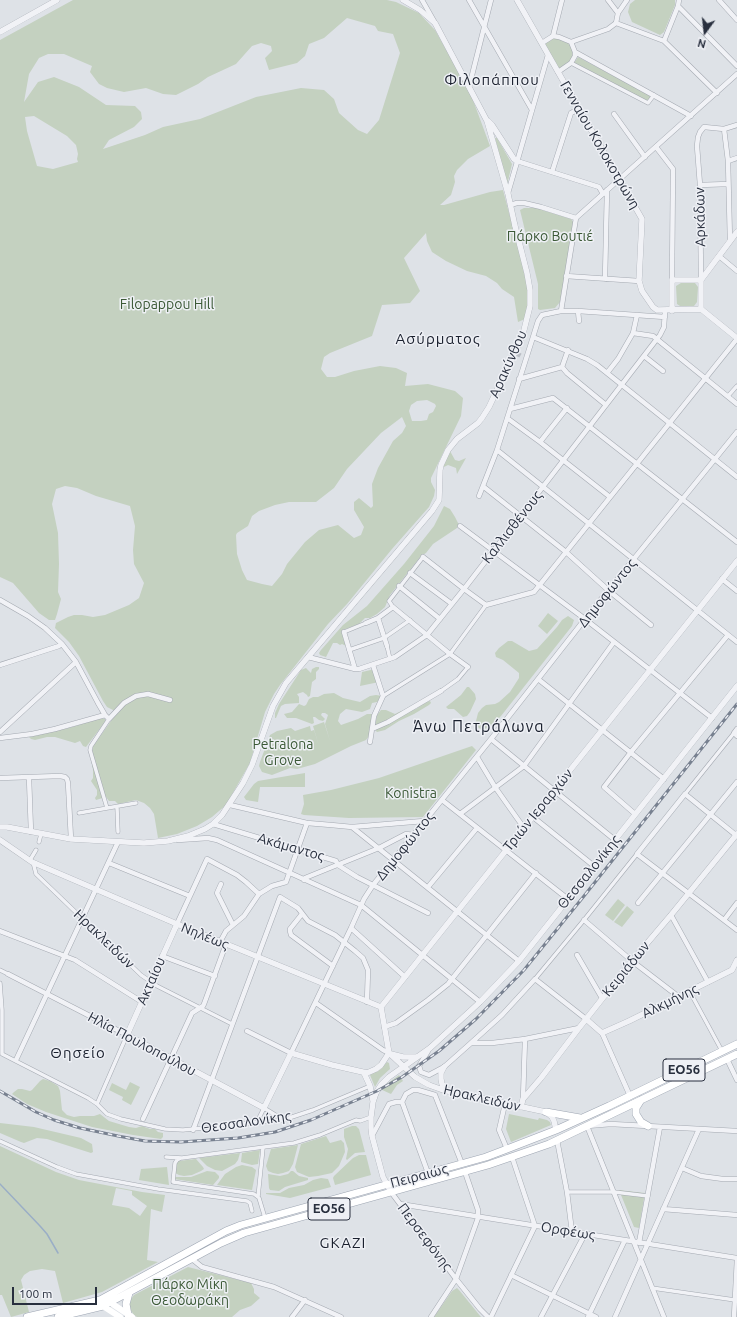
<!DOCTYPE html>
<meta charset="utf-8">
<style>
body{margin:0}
#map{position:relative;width:737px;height:1317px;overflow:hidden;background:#dee2e7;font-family:Ubuntu,sans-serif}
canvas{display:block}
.north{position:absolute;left:685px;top:12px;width:40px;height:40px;-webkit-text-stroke:3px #eef0f5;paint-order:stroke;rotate:195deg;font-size:11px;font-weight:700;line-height:16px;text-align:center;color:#282f3e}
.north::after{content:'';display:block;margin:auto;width:14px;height:18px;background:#282f3e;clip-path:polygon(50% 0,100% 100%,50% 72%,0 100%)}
.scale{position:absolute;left:12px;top:1287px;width:85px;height:18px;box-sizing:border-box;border:2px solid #282f3e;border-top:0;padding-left:5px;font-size:12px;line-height:14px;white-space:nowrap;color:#282f3e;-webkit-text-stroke:3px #eef0f5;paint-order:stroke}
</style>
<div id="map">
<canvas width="737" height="1317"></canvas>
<div class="north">N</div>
<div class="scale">100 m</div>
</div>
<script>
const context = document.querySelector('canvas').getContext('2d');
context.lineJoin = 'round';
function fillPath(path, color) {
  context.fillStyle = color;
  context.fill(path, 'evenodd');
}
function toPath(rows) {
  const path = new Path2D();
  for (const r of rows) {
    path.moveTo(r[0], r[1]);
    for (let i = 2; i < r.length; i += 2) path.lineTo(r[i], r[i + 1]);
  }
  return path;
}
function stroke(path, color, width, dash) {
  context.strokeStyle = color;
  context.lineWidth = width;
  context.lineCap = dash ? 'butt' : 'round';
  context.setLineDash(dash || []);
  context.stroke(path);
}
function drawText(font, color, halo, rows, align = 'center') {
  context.font = font + ' Ubuntu,sans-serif';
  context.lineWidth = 3;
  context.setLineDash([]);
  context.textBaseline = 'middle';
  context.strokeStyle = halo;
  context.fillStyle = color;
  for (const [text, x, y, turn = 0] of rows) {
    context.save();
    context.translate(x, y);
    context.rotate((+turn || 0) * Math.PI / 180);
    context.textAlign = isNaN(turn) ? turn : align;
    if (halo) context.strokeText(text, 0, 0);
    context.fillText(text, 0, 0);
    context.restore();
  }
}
const green = toPath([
 [73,0,387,0,396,2,419,13,435,30,470,92,490,146,468,159,457,170,454,176,455,182,451,195,440,205,444,205,490,192,503,190,523,266,529,295,525,319,518,322,514,297,502,289,497,283,486,276,467,271,446,261,432,252,427,241,426,233,404,258,420,291,410,303,382,305,372,336,330,353,324,357,321,369,327,377,335,377,354,371,380,366,396,368,407,373,405,386,428,384,455,391,463,398,461,416,431,478,431,482,435,490,434,496,429,507,392,549,347,604,328,624,280,685,274,694,265,712,250,763,226,805,212,817,197,826,177,834,158,838,154,814,150,808,144,803,136,800,118,804,115,801,109,801,106,797,96,800,95,798,97,795,97,790,91,781,93,778,93,770,91,759,93,746,116,714,113,710,107,707,103,701,79,656,69,642,55,628,56,623,68,617,74,615,82,615,93,617,105,615,129,605,139,598,144,583,134,564,133,550,135,526,130,506,96,496,77,488,65,486,56,489,52,504,58,533,59,564,58,592,61,599,57,614,55,620,49,620,39,613,13,583,0,577,0,40],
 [347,18,375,26,378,31,393,34,400,53,379,120,367,134,358,130,339,113,334,99,324,90,301,88,256,97,200,119,163,127,145,135,103,149,109,140,134,127,142,119,141,112,135,106,106,105,79,87,54,77,38,82,24,102,29,74,39,58,48,54,64,54,92,66,90,72,99,84,107,88,124,92,146,88,163,94,176,95,198,84,208,77,236,64,252,46,261,43,271,46,272,51,265,58,269,70,297,63,305,56,309,44,324,38],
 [34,116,67,136,76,145,78,154,77,159,78,162,53,169,37,166,27,131,25,117],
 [427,400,435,404,436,406,433,412,429,414,427,420,421,421,412,421,409,411,411,405,417,401],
 [402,417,406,426,402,433,393,441,378,468,372,484,373,506,371,508,359,498,354,502,354,510,364,527,361,535,354,538,338,525,319,530,305,542,287,564,282,574,272,586,262,584,247,580,242,570,237,554,236,535,237,533,248,526,252,516,259,511,275,505,289,502,316,502,334,488,347,469,381,433],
 [635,0,675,0,675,5,664,32,660,35,632,22,628,12,630,4],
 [553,36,567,40,573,47,573,60,558,72,542,43],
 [578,57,651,96,647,102,574,63],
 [495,138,497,138,512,164,507,185],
 [524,208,536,208,571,219,574,223,560,302,555,308,540,310,538,309,538,284,520,210],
 [681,283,695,283,698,287,697,302,694,306,680,306,677,304,676,286],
 [450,451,455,460,459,461,466,458,457,474,456,468,448,465,444,467,443,465],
 [444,506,450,509,455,517,459,525,457,528,433,544,426,553,421,556,390,595,385,607,377,614,370,618,365,618,359,624,343,630,343,637,346,646,342,644,340,645,337,643,333,643,326,657,320,655,319,653,321,650,343,625,367,606,404,564,434,526],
 [548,613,558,621,547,634,538,626],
 [568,616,574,620,572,626,501,716,489,728,481,729,477,727,475,725,478,713,482,708,486,705,495,704,499,702,510,692,519,678,519,673,503,660,496,657,495,653,499,648,508,641,512,641,529,651,537,649,557,627,562,620],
 [316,667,319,667,319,669,316,672,316,679,312,682,310,696,308,697,307,695,303,692,297,694,299,697,299,703,285,704,281,706,276,718,275,718,275,713,279,704,301,670,306,668,311,673,312,669],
 [375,669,379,682,360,686,362,672],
 [467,687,469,687,475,694,476,699,470,712,467,716,463,717,454,709,448,709,446,707,461,695],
 [334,693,343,698,360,702,370,696,376,695,382,696,377,702,372,703,370,709,362,712,346,709,340,714,338,721,341,725,358,719,367,714,372,714,372,717,369,736,366,740,351,746,315,764,297,769,290,768,272,775,262,772,259,766,260,762,270,735,277,731,291,728,295,731,310,726,311,731,314,730,319,746,313,726,324,722,330,741,325,724,328,715,325,713,322,713,321,715,325,719,323,721,319,720,315,717,313,717,314,723,312,724,296,718,287,718,284,714,292,712,299,704,304,706,306,705,309,699,313,697,318,697,324,694],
 [430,701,431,703,429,705,414,714,399,721,385,730,377,732,376,731,375,726,377,715,381,710,386,710,395,714,401,711,416,709,426,702],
 [101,718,105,719,105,722,86,747,83,746,80,741,75,743,55,737,47,737,35,740,31,739,29,737,69,728],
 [472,746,476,750,423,817,349,818,304,815,301,814,304,804,303,795,331,790,379,778],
 [305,773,305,787,260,787,258,802,246,800,244,797,254,784,258,781],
 [618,899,625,905,613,921,605,915],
 [627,906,634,912,622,927,614,922],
 [387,1062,389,1063,390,1069,380,1078,375,1087,370,1075,381,1069],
 [399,1075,403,1081,397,1085,391,1094,380,1089],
 [43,1079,50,1081,58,1086,60,1091,62,1110,67,1115,74,1117,80,1116,94,1116,100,1114,109,1121,129,1127,136,1128,142,1126,150,1129,155,1129,158,1132,163,1133,163,1137,161,1139,133,1135,92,1127,46,1112,27,1104,12,1094,14,1092,18,1089,22,1089,30,1091,32,1090,40,1081],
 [130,1082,140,1087,131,1105,122,1100,123,1097,109,1090,112,1083,126,1090],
 [509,1114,538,1120,539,1118,547,1120,550,1122,551,1125,511,1142,506,1129],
 [0,1123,34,1127,81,1138,92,1144,93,1152,91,1153,47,1139,37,1138,24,1143,21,1142,0,1133],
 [352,1126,356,1126,359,1129,365,1152,355,1153,347,1160,346,1159,348,1149,344,1137,344,1129],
 [326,1136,330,1143,341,1140,344,1143,345,1152,339,1166,332,1173,318,1176,309,1177,297,1172,295,1167,301,1144],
 [298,1145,293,1164,289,1171,283,1173,278,1174,273,1173,268,1171,266,1166,271,1149],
 [0,1146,56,1172,79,1180,142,1192,165,1195,162,1212,151,1209,147,1260,158,1262,102,1292,63,1303,55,1271,42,1269,30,1271,24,1275,21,1280,29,1312,11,1317,2,1295,0,1295],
 [116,1188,132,1191,132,1195,147,1206,140,1216,129,1208,112,1205],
 [260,1150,258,1164,252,1165,241,1162,242,1153],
 [240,1153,238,1160,235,1164,222,1171,215,1170,207,1166,199,1158],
 [359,1155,366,1155,371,1175,335,1185,333,1178,334,1176,353,1158],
 [196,1159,203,1167,204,1169,201,1171,192,1175,184,1176,179,1175,175,1173,176,1165,178,1161],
 [242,1165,252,1167,256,1170,252,1190,217,1185,225,1174,236,1167],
 [167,1167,169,1185,139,1180,141,1169],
 [207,1171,215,1172,219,1176,219,1178,213,1185,174,1179,175,1177,191,1177],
 [291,1171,293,1171,299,1176,308,1178,308,1180,285,1187,279,1191,270,1190,269,1188,268,1174,280,1176,288,1174],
 [321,1178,328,1179,331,1187,290,1198,266,1194,266,1193,280,1193,289,1188,304,1185,313,1180],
 [619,1190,645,1193,639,1228,634,1227],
 [188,1267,251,1283,254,1289,254,1293,260,1298,251,1306,240,1310,232,1317,137,1317,134,1315,130,1309,129,1304,130,1300,134,1295],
 [457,1288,459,1290,481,1317,434,1317,452,1291]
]);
const stream = toPath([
 [0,1184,40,1226,47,1234,58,1253]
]);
const minorTunnel = toPath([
 [511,350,521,356]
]);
const pedestrian = toPath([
 [571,63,648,103,654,95],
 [728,396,737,386],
 [393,607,389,601,423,557],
 [344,632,366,623],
 [387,646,390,659],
 [349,650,384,638,410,620],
 [441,691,458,679,468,667],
 [383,696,450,654,486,605],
 [685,794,734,733],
 [117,807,118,832],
 [107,808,90,750,91,746,109,719],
 [79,813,136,803],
 [39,842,41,834],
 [30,860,36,850],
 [33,862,36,874,141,975,157,986,232,1024],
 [0,970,8,974],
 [535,979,584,920,637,854],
 [0,983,2,1010,2,1054,88,1098,97,1104,107,1114,121,1119,165,1129,183,1130,272,1121,283,1120,313,1110,370,1086],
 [690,992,722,1051],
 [97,1104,127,1035],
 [257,1122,264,1108,282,1119],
 [0,1141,57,1167,76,1174,158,1189,247,1201,250,1203,252,1211],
 [166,1157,182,1158,294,1143,320,1135,356,1120,360,1121,371,1117],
 [181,1158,177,1160,175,1163,173,1182,254,1194,259,1198,265,1218],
 [567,1192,614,1192,648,1196],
 [258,1197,263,1148],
 [652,1288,735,1300]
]);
const minor = toPath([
 [422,0,434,21],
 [469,0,532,110],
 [608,0,618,13],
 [719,0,737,20],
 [678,6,737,66],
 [616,23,664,41,717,93],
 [616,23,618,13,627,0],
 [553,36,559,37,571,42,575,52,575,56,571,63,558,72],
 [664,41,678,6,679,0],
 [571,42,608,29,616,23],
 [542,43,553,36,562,0],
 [575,52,691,116],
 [469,87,491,0],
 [614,114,645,157],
 [724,129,728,161,730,241],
 [656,147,673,169,672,280],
 [517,161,599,187,603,194],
 [728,161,737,158],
 [552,172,571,113,579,109],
 [700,185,728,184],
 [508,193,548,55],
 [510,205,517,203,524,203,541,207,576,218],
 [576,218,737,74],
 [719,256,737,271],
 [566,276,639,281],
 [605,279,607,190],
 [701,280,700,185,697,146,698,137,700,132,704,127,724,129,737,125],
 [561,311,576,218],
 [578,311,579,321],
 [633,333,653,336,737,404],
 [533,337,587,359,597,365,737,477],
 [644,356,663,371],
 [562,367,567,373,606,405],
 [607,373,618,359,633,333,637,315],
 [519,379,562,367,568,350],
 [510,409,553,398,737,542],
 [507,418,540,442,610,497],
 [540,442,567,408],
 [497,450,737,642],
 [484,487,566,552,608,590,651,625],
 [479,496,497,450,533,337,538,321,542,315,561,311,578,311,665,317],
 [460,526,581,616,712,718],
 [423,557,464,589,486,605,534,592,737,339],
 [410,573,452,604],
 [722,579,737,591],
 [399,586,440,619],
 [0,600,28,616,45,628,62,644,76,662,98,703,105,715,109,719,124,703,136,696,148,694,170,700],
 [378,618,387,646],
 [366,623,378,618,393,607,450,654,468,667],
 [344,632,355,669],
 [308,657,355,669,359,669,395,657,427,635,464,589,660,335,664,327,665,311],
 [0,665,59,646,62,644],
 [538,679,664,779],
 [372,729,388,722,441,691],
 [737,729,734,733,737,736],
 [0,732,76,662],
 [0,738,32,734,55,729,105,715],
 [491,739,615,840],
 [370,742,374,716,383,696,373,665],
 [477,757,495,787,524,828],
 [0,778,60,776,65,777,67,779,68,783,71,839],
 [29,778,31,832],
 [442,800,568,899],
 [230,805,307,823,331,825,352,827,424,821],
 [460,814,524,766,614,642],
 [635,814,604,787,631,752,728,635],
 [533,817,594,866],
 [213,824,336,861,338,865,357,877,428,913],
 [352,827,519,961],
 [737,836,685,794,637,854,737,930],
 [178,840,208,838,217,840,361,905,480,1002],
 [109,863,190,896],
 [304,880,305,878,379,848,406,834,414,835],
 [221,884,217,893,233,925],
 [428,887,477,828],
 [638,903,737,782],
 [302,914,290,929,290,931,291,935,333,966],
 [671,915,708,982],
 [584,920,632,961,679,997],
 [724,920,737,903],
 [177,924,207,859,237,875,246,882,259,894],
 [351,928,405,977],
 [0,931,75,960,142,1002],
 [220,942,226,931,244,916,259,894,272,886,286,882,307,823],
 [577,955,602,998],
 [162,956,215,976],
 [8,974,127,1035],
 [316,1003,383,1050,389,1053],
 [384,1027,396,1023,428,1000,448,984,536,873],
 [247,1031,291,1053,351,928,364,899,373,885,491,739,585,619,737,432],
 [602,1033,630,1096],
 [471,1043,492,1043,525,1039,579,1028],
 [428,1051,419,1066,421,1072,429,1075,444,1067,471,1043,502,1015,535,979,586,1019],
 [727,1059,737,1080],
 [16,1060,118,842],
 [435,1095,462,1164],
 [523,1099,525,1039],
 [402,1102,428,1173],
 [402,1102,406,1094,413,1090,418,1090,435,1095],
 [505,1104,499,1130,507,1149],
 [143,1119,192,1013,203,1006,204,1004,226,944],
 [193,1130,280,897,298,908,308,921,335,935,355,951,363,958,368,970,367,1002],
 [372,1136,389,1104,396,1102,402,1102],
 [557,1140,567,1192,572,1232],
 [682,1168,701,1176,723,1179,737,1179],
 [391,1192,456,1279,480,1309,488,1317],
 [400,1204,737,1258],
 [663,1209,737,1215],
 [639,1243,660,1127],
 [192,1259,202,1267,274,1287,341,1317],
 [511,1275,596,1317],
 [292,1317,305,1300],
 [431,1317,456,1279,478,1218,478,1210,465,1172],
 [491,1317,535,1226,512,1157],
 [541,1317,585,1234],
 [588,1317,625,1240],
 [615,1317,699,1129],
 [664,1317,587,1126,611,1124,737,1131],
 [734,1317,737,1259]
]);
const tertiary = toPath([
 [403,0,420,10,435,23,487,121,508,194,515,226],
 [517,0,642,219,639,281,642,291,653,307,657,310,701,309],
 [0,32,57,0],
 [488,121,492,125,514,159,517,161],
 [701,280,737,232],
 [701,280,701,309],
 [701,309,737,338],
 [672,311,672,280,701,280],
 [0,827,7,827,71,839,144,843,168,841,188,836,205,829,213,824,222,815,243,783,252,765,273,706,286,683,432,511,439,500,440,470,441,465,448,450,457,439,478,423,482,418],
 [0,840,32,862,177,924,381,1007],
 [177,924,127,1035,264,1108,291,1053,332,1065,367,1073,376,1069,381,1065,389,1053],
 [586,1019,602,1033,629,1021,732,970,737,960],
 [391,1054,403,1057,416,1057],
 [444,1067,441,1073,441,1079,442,1084,448,1091],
 [364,1073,370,1086,373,1101],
 [521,1107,523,1099,541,1078,579,1028,632,961,671,915,737,834],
 [556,1130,554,1121,552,1117,546,1112,443,1090,429,1085,415,1077,389,1053,381,1007,737,561],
 [391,1192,383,1177,372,1136,371,1128,371,1117,373,1102,376,1093,381,1085,389,1077,430,1048,480,1002,519,961,737,686]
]);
const secondary = toPath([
 [108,1299,111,1303,132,1317],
 [101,1303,103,1306,120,1317]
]);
const primary = toPath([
 [641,1100,636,1108,636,1114,641,1122,648,1126],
 [546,1112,580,1118],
 [128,1315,126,1304,129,1293],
 [27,1317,100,1300,226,1231,241,1225,486,1157,507,1149,556,1130,609,1106,737,1044],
 [58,1317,103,1306,221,1243,244,1233,488,1165,549,1144,737,1054]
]);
const rail = toPath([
 [0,1091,36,1112,54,1120,80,1128,118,1136,145,1141,181,1142,238,1138,275,1132,311,1120,377,1091,402,1077,439,1051,476,1019,524,970,584,896,737,704]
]);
const tertiaryBridge = toPath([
 [482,418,489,407,515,352,523,334,530,306,530,290,527,273,515,226]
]);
const shields = [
 [684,1070,42],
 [329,1209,42]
];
const shieldNames = [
 ["ΕΟ56",684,1070],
 ["ΕΟ56",329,1209]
];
const streetNames = [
 ["Γενναίου Κολοκοτρώνη",600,145,60],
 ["Αρκάδων",700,217,-91],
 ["Αρακύνθου",508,364,-66],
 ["Καλλισθένους",512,527,-52],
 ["Δημοφώντος",607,593,-51],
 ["Τριών Ιεραρχών",538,810,-51],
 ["Δημοφώντος",405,846,-51],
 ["Ακάμαντος",291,847,16],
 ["Θεσσαλονίκης",589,872,-51],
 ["Νηλέως",205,936,22],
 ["Ηρακλειδών",104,939,44],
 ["Κειριάδων",626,969,-51],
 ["Ακταίου",151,981,-66],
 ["Αλκμήνης",670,1001,-26],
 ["Ηλία Πουλοπούλου",142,1044,28],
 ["Ηρακλειδών",482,1098,13],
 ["Θεσσαλονίκης",246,1122,-8],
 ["Πειραιώς",419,1176,-15],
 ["Ορφέως",568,1231,9],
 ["Περσεφόνης",425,1237,53]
];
const parkNames = [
 ["Πάρκο Βουτιέ",550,236],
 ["Filopappou Hill",167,304],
 ["Petralona",283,744],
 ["Grove",283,760],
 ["Konistra",411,793],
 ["Πάρκο Μίκη",190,1284],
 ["Θεοδωράκη",190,1300]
];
const neighbourhoodNames = [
 ["Φιλοπάππου",492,80],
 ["Ασύρματος",438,339],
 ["Θησείο",78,1053],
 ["GKAZI",343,1243]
];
const quarterNames = [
 ["Άνω Πετράλωνα",479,727]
];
fillPath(green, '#c4d1c0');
stroke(stream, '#9aaec6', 1.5);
stroke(minorTunnel, '#babec5', 4.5, [4.5, 2]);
stroke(pedestrian, '#a4a9b1', 4.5);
stroke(minor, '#a4a9b1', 5.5);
stroke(tertiary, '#a4a9b1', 6);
stroke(primary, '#9ea6b3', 8);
stroke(pedestrian, '#f1f2f6', 3.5);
stroke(minor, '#f1f2f6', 4.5);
stroke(tertiary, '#f1f2f6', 5.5);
stroke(secondary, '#fff', 6);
stroke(primary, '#fff', 7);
stroke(rail, '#788190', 3);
stroke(rail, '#eef0f5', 1.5, [4.5]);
stroke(tertiaryBridge, '#a4a9b1', 6, []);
stroke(tertiaryBridge, '#f1f2f6', 5.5);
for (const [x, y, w] of shields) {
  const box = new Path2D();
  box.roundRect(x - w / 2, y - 11, w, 22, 3);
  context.fillStyle = '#eef0f5';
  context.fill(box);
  stroke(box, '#282f3e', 1);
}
drawText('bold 13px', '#282f3e', null, shieldNames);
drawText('14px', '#282f3e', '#eef0f5', streetNames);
drawText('14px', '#3b5936', '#eef0f5', parkNames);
context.letterSpacing = '1px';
drawText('15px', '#1a202e', '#eef0f5', neighbourhoodNames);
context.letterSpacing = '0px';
context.letterSpacing = '1px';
drawText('16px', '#1a202e', '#eef0f5', quarterNames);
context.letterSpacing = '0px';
</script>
